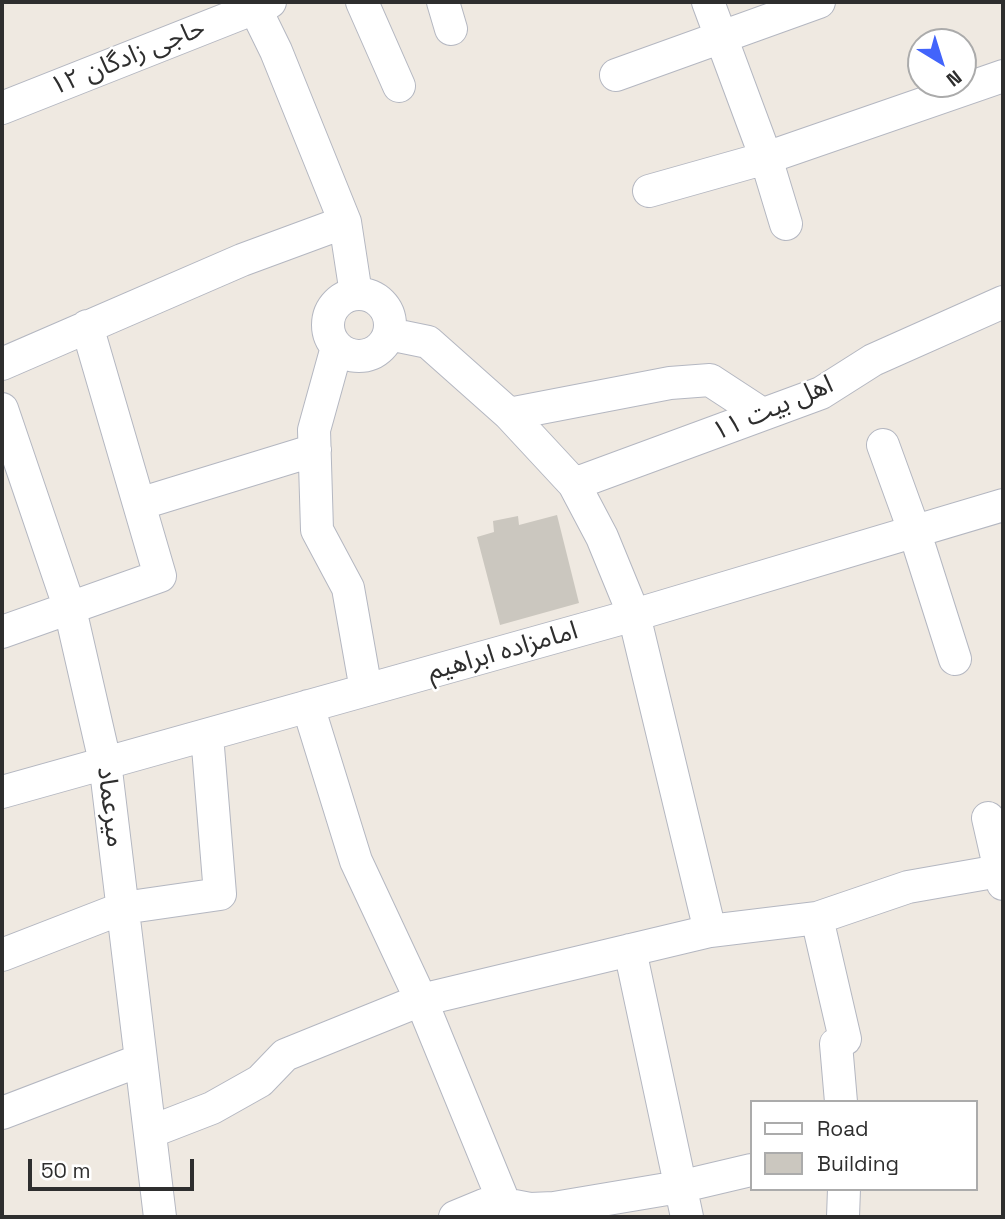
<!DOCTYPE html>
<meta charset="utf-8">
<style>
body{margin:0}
#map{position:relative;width:1005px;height:1219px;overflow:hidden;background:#efe9e1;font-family:"Space Grotesk",sans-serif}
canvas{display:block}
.frame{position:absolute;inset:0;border:4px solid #2e2e2e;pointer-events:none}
.legend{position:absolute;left:750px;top:1100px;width:228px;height:91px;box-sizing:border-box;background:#fff;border:2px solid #ababab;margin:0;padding:9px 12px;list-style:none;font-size:21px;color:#2e2e2e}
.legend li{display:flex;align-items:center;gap:14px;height:35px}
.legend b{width:35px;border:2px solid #ababab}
.north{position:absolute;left:907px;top:28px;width:70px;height:70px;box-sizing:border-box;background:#fff;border:2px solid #ababab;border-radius:50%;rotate:142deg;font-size:19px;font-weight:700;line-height:28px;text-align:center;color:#2e2e2e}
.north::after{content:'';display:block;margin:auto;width:24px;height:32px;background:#4264fb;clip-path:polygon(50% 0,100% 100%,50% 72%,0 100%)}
.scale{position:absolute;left:28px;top:1159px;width:166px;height:32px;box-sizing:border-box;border:4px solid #2e2e2e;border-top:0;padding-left:9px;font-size:21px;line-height:24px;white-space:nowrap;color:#2e2e2e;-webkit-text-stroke:5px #fff;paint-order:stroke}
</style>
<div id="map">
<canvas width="1005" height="1219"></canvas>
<div class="frame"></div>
<ul class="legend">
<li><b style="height:9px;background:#fff"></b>Road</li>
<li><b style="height:19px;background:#cbc7bf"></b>Building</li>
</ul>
<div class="north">N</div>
<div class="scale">50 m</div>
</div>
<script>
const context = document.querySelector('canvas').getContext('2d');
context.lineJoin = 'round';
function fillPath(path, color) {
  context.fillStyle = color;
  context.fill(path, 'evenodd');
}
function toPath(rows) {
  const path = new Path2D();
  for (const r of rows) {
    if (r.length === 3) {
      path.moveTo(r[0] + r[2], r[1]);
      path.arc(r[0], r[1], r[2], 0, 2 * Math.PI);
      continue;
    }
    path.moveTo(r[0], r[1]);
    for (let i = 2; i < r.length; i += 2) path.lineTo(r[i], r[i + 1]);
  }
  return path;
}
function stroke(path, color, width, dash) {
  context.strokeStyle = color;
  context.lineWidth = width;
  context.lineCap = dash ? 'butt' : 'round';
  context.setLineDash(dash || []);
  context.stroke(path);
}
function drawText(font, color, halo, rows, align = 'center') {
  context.font = font + ' "Space Grotesk","Noto Sans Arabic",sans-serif';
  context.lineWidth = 5;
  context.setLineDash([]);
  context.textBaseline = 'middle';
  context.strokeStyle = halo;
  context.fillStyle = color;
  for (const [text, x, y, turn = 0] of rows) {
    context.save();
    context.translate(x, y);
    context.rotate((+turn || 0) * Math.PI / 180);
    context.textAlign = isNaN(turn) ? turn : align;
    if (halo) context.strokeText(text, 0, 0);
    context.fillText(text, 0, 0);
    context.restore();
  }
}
const building = toPath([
 [557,515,579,603,500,625,477,537,494,532,493,521,518,516,519,525]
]);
const minor = toPath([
 [252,2,276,51,345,222,356,294],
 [362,2,399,86],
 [443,2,451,29],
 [708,2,766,158,786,224],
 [616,75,819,2],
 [2,108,270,2],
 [649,191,766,158,1003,76],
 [359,325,31],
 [389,334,428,342,509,414,574,484,602,537,634,615,710,931],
 [337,347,314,430,317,530,348,588,366,690],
 [2,364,242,260,345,222],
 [2,409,70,609,105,762,160,1217],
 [509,414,670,383,710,380,762,414],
 [883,445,915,533,955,659],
 [574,484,821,393,873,360,1003,302],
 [139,504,315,450],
 [2,632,160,576,87,326],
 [308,706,356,861,421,1000,510,1217],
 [2,792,634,615,1003,505],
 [988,818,1003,884],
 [817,918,845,1039,836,1044,841,1102],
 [630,950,687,1217],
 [2,955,123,908,220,894,207,735],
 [2,1113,141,1060],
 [150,1132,212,1108,260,1081,285,1055,421,1000,710,931,817,918,908,887,999,871],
 [455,1217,484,1205,504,1204,530,1209,554,1208,679,1187,751,1170],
 [843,1217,844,1189]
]);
const streetNames = [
 ["حاجی زادگان ۱۲",128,58,-22],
 ["اهل بیت ۱۱",773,409,-23],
 ["امامزاده ابراهیم",503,652,-16],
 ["میرعماد",110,807,83]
];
fillPath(building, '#cbc7bf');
stroke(minor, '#b4b7c1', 34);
stroke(minor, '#fff', 32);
drawText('26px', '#2e2e2e', '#fff', streetNames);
</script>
